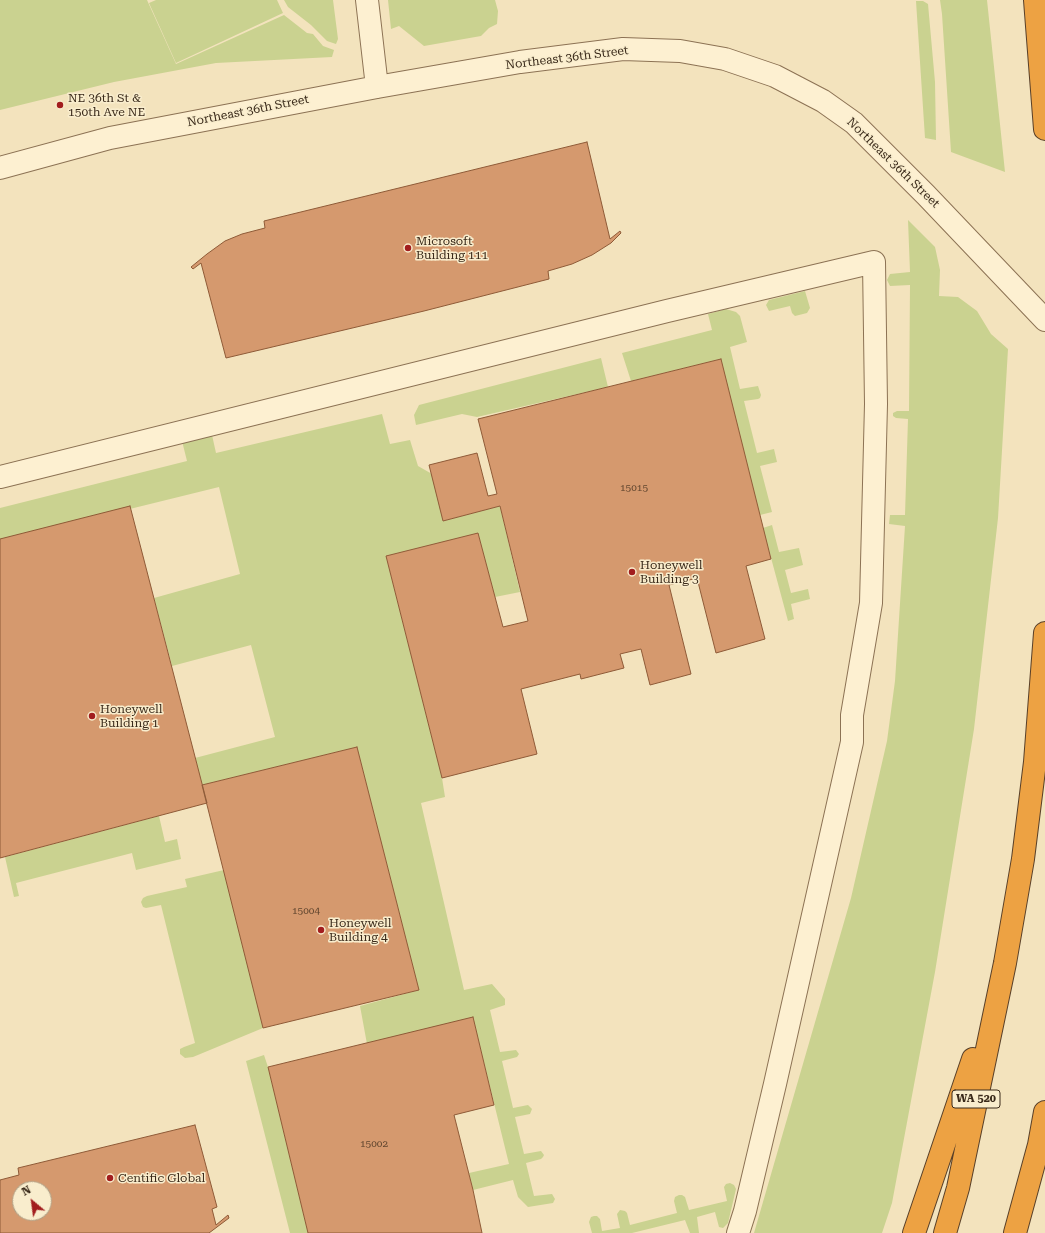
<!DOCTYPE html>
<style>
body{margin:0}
#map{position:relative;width:1045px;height:1233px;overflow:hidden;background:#f3e3bd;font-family:"Roboto Serif",serif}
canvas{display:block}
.north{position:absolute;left:12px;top:1181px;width:40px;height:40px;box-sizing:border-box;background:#f9edcd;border:1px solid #ad9f85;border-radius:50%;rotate:331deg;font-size:11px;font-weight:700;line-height:16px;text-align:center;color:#3a2a1a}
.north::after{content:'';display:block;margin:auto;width:14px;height:18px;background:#a21d1e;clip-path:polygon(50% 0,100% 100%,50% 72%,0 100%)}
</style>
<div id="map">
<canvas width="1045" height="1233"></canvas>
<div class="north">N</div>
</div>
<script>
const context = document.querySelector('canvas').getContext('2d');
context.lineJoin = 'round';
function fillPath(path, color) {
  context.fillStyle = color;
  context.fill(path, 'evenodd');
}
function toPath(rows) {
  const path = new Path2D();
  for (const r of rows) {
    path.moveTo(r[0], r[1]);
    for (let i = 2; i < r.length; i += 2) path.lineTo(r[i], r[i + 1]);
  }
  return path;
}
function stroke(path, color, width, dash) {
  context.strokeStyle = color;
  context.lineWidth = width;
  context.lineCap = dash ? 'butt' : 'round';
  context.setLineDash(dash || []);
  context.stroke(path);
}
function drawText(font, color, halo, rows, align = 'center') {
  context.font = font + ' "Roboto Serif",serif';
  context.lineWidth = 3;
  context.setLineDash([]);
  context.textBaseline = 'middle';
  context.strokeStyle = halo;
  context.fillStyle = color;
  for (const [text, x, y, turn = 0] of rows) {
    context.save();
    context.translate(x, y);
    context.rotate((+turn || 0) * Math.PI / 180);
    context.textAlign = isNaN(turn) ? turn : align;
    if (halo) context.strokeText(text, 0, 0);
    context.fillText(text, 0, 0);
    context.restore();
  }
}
const green = toPath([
 [0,0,147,0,176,64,284,15,307,33,313,34,323,46,334,50,332,57,216,63,114,82,0,110],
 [156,0,277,0,283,13,176,63,149,3],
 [284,0,333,0,338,39,336,44,327,41,311,25,288,7],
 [388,0,495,0,498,11,497,24,489,28,481,36,424,46,399,26,391,29],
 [940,0,987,0,1005,172,951,152,942,14],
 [916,1,923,1,928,4,935,82,936,140,925,138],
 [908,220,935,247,940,270,939,296,958,297,977,311,991,334,1008,349,998,518,974,729,935,972,892,1203,882,1233,754,1233,851,898,887,741,895,681,905,526,889,524,890,515,905,515,908,419,896,418,893,416,893,413,897,411,909,411,910,285,890,286,887,280,890,274,910,272],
 [805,291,810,308,807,313,795,316,792,313,790,306,769,311,766,305,769,300],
 [726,309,736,312,740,316,747,342,730,347,740,389,758,386,761,395,760,398,758,399,744,401,757,453,774,449,777,462,760,466,772,512,760,515,721,359,631,381,622,353,712,330,708,314],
 [601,358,608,387,477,417,462,414,416,425,414,415,419,405],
 [382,414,390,444,410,440,418,466,432,474,443,521,500,506,520,592,495,597,478,533,386,556,442,778,445,797,421,803,464,990,492,984,505,999,505,1005,490,1010,500,1052,516,1050,519,1054,517,1057,502,1061,513,1108,528,1105,532,1109,530,1114,515,1117,524,1154,541,1151,544,1155,543,1157,541,1159,526,1163,534,1196,552,1194,555,1199,553,1203,528,1207,518,1197,513,1180,473,1190,469,1173,509,1164,473,1018,367,1044,360,1006,419,990,357,747,202,785,195,758,275,737,251,645,172,666,154,598,240,574,219,487,0,541,0,508,187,461,182,441,212,435,216,453],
 [772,525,779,552,799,548,803,565,785,570,791,593,808,589,810,599,791,604,794,619,788,621,763,528],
 [159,816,165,842,177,839,181,859,136,870,132,853,16,883,19,896,14,897,5,857],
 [224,870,263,1028,193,1057,185,1058,180,1054,180,1049,184,1047,195,1043,161,905,146,908,143,907,141,902,143,898,147,896,187,887,185,879],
 [264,1055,268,1067,308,1233,290,1233,246,1061],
 [730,1183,734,1185,736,1189,728,1223,723,1228,719,1227,715,1212,697,1217,699,1233,690,1233,685,1220,632,1233,592,1233,589,1222,591,1217,594,1216,597,1216,600,1219,602,1231,620,1228,617,1214,620,1210,625,1211,627,1213,630,1225,677,1213,674,1201,675,1197,679,1195,682,1195,685,1197,689,1210,727,1201,724,1187,726,1184]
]);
const building = toPath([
 [587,142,610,239,620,231,621,233,611,243,592,255,572,264,548,271,549,279,424,311,226,358,201,263,193,269,191,267,207,254,225,241,242,234,265,228,264,221,587,142],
 [721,359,771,559,746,566,765,639,716,653,697,578,669,585,691,674,650,685,641,649,620,654,624,668,581,679,580,674,521,689,537,754,442,778,386,556,478,533,503,627,528,621,500,506,443,521,429,465,477,453,488,496,497,494,478,419,721,359],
 [130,506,207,803,0,858,0,539,130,506],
 [357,747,419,990,263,1028,202,785,357,747],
 [473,1017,494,1105,454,1115,473,1190,482,1233,308,1233,268,1067,473,1017],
 [195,1125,217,1207,212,1209,216,1225,228,1215,229,1218,209,1233,0,1233,0,1180,19,1175,18,1168,195,1125],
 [20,1189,44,1189,44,1213,20,1213,20,1189]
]);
const minor = toPath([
 [367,0,377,87],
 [0,168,110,138,377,87,520,62,623,49,680,51,725,59,775,76,823,101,854,123,926,195,1045,320],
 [0,477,667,311,874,262,876,404,871,603,852,715,852,742,775,1084,745,1211,738,1233]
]);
const highway = toPath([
 [1035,0,1045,129],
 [914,1233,973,1059],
 [945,1233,958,1188,1005,963,1023,859,1035,762,1045,633],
 [1015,1233,1039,1145,1045,1112]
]);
const markers = [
 [60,105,4,"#a21d1e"],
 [408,248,4,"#a21d1e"],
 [632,572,4,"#a21d1e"],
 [92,716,4,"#a21d1e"],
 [321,930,4,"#a21d1e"],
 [110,1178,4,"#a21d1e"]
];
const numberNames = [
 ["15015",634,488],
 ["15004",306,911],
 ["15002",374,1144]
];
const shields = [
 [976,1099,48]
];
const shieldNames = [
 ["WA 520",976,1099]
];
const streetNames = [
 ["Northeast 36th Street",567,58,-7],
 ["Northeast 36th Street",248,111,-11],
 ["Northeast 36th Street",893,163,44]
];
const poiNames = [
 ["NE 36th St &",68,98],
 ["150th Ave NE",68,112],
 ["Microsoft",416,241],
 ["Building 111",416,255],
 ["Honeywell",640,565],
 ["Building 3",640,579],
 ["Honeywell",100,709],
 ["Building 1",100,723],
 ["Honeywell",329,923],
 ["Building 4",329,937],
 ["Centific Global",118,1178]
];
fillPath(green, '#cad290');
fillPath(building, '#d5996e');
stroke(building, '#8e5a37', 1);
stroke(minor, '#8c7254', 24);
stroke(highway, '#594029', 24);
stroke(minor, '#fdf0d1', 22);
stroke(highway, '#eda243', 22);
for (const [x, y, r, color] of markers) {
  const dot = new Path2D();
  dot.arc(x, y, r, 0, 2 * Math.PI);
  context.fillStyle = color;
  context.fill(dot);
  stroke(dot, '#f9edcd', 1.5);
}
drawText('10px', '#61462f', null, numberNames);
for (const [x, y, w] of shields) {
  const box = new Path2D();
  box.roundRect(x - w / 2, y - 9, w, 18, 3);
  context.fillStyle = '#f9edcd';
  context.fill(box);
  stroke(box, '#3a2a1a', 1);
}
drawText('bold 11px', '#3a2a1a', null, shieldNames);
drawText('12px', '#3a2a1a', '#f9edcd', streetNames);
drawText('12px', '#3a2a1a', '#f9edcd', poiNames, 'left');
</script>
